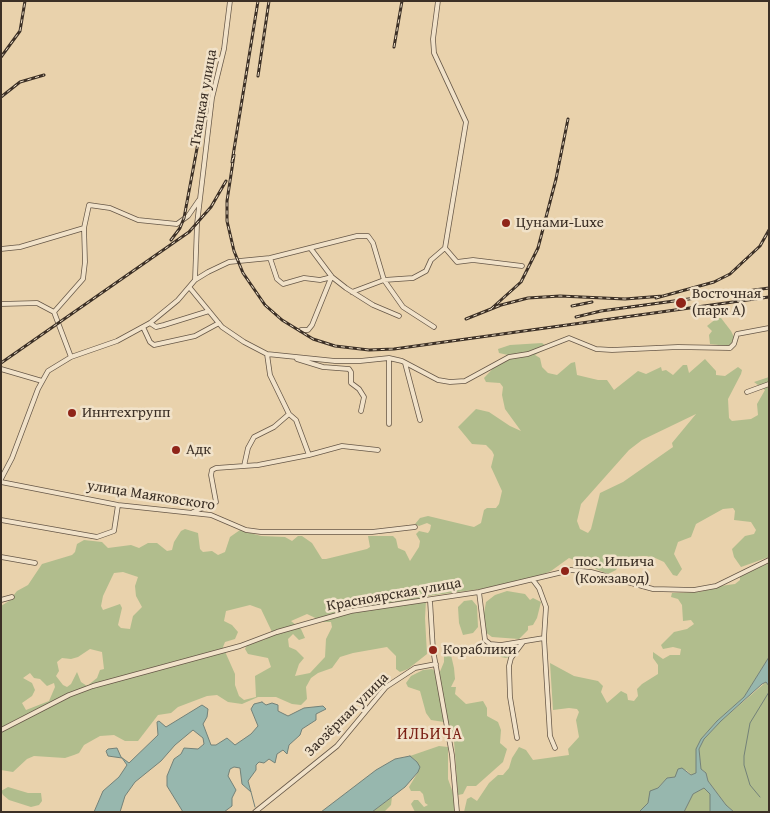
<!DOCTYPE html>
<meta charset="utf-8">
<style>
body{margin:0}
#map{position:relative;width:770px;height:813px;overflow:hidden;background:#e9d2ac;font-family:"Gentium Book Plus",serif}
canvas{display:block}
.frame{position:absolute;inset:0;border:2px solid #3c3026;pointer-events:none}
</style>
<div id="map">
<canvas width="770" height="813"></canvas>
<div class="frame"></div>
</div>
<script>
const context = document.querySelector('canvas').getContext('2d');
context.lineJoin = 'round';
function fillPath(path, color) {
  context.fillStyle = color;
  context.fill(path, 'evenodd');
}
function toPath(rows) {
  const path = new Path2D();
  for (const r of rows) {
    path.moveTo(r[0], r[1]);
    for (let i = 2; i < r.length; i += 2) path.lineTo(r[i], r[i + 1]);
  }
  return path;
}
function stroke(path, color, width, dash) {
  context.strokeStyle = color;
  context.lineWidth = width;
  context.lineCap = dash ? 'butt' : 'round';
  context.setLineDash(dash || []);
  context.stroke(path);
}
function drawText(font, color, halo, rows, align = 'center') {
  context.font = font + ' "Gentium Book Plus",serif';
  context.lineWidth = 5;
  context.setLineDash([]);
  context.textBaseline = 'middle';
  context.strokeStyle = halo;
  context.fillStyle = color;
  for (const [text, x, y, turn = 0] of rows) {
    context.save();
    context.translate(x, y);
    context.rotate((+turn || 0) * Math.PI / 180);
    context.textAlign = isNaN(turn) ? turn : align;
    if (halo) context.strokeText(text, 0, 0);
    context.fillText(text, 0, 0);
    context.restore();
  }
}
const green = toPath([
 [717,318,721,318,731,331,734,337,731,345,727,346,710,344,709,335,712,331,707,326],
 [542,343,545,345,545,349,535,355,540,358,542,367,548,373,557,375,571,363,575,362,577,375,598,380,607,380,614,390,638,371,646,374,661,367,662,371,666,370,673,375,683,365,687,365,689,373,705,359,716,371,716,375,725,376,738,367,742,370,741,374,728,399,729,418,732,421,751,419,758,415,757,404,765,390,754,382,769,377,769,557,741,567,734,557,732,549,745,536,754,534,756,530,751,522,734,520,735,511,733,508,723,509,696,524,691,537,678,542,674,554,682,569,677,576,673,575,664,562,653,557,643,556,628,559,620,562,616,570,608,574,569,558,551,571,539,576,481,589,428,596,426,600,425,618,427,654,408,669,400,672,396,669,396,656,387,647,353,653,340,657,332,668,318,673,311,678,306,687,307,699,301,705,292,704,276,697,258,697,242,704,228,702,217,695,207,696,178,707,171,713,158,715,138,741,125,741,114,735,100,736,84,745,79,753,74,755,65,758,34,756,27,759,13,772,1,770,1,606,9,601,17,591,28,585,42,564,72,555,75,552,77,544,84,540,102,542,108,548,131,545,139,548,148,543,157,543,167,551,172,550,174,542,181,531,185,529,198,533,200,549,203,552,212,551,218,555,225,552,230,537,240,530,261,536,285,537,292,541,298,536,302,536,312,543,322,559,326,559,367,549,370,547,368,536,393,536,396,539,398,548,405,551,410,561,419,547,420,541,416,534,419,531,428,533,430,530,431,525,427,523,419,526,415,524,420,518,428,516,474,527,481,523,484,510,487,508,496,508,499,504,502,491,491,467,494,455,492,451,486,445,472,444,458,427,476,409,489,412,510,426,521,431,505,409,502,395,503,387,500,383,486,382,484,378,499,362,508,355,499,353,498,349,510,345],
 [696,414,672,443,673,447,623,482,600,493,591,529,588,533,580,529,577,521,581,504,629,450,642,440],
 [123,572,138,577,135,586,136,596,142,607,133,616,130,629,121,628,118,625,122,608,120,604,103,610,101,606,103,596,112,577,114,573],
 [250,605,261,609,272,632,266,639,247,645,245,649,248,654,268,658,271,667,255,676,256,697,244,700,239,696,235,685,235,674,223,647,225,642,235,639,238,632,232,625,224,621,226,611],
 [307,614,324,622,331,622,332,627,326,639,325,657,310,673,295,676,299,664,304,658,296,650,289,647,288,639,293,634,299,640,305,638,301,629,291,621],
 [90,649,102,652,104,669,100,670,97,678,87,686,81,682,77,672,71,684,67,687,63,685,56,676,59,671,57,662,62,658,71,659,78,657],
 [30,673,34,678,40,679,47,686,54,683,55,687,49,701,26,710,22,703,32,696,35,690,32,683,23,678],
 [769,563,769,657,744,697,717,721,701,739,696,756,696,773,692,775,686,770,675,777,667,778,651,795,646,807,639,812,464,812,467,799,471,797,477,801,489,783,498,775,503,775,509,768,512,758,519,747,526,750,533,760,569,755,568,749,579,737,576,720,579,712,577,709,569,708,553,710,550,663,574,676,598,681,603,686,601,692,607,703,621,691,627,694,628,700,634,701,638,696,637,689,642,684,658,674,658,665,653,658,653,652,663,659,670,655,680,655,681,649,673,647,663,649,661,645,674,632,687,629,694,624,691,620,683,621,682,605,678,599,671,597,672,593,700,592,720,586,735,584,740,580,740,575],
 [507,591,525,594,530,600,533,598,541,602,537,618,533,625,528,626,528,630,519,639,492,637,485,632,483,619,486,602,495,595],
 [472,600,477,606,478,627,473,633,463,635,459,623,458,607,464,601],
 [511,645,517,645,518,647,511,656,506,658,501,657,498,654,500,648],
 [448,653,451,655,454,668,455,679,451,687,456,687,455,694,466,704,483,701,487,708,487,716,498,722,501,730,500,743,507,749,503,762,476,786,467,786,463,794,458,795,454,741,444,722,431,720,426,713,420,691,408,687,406,683,411,676,423,670,432,669,439,674,444,662,444,654],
 [766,682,769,686,769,812,734,812,726,805,708,781,706,773,701,769,699,749,704,739,721,721],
 [439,746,448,747,448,779,453,793,455,812,415,812,411,804,414,800,418,800,424,807,428,805,425,803,423,794,420,791,411,791,409,787,418,772,417,762,410,756],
 [8,787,28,793,41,793,42,801,39,805,31,807,9,800,3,795,1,791],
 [704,788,710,794,710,812,684,812,693,794],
 [392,797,391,805,385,811,372,812]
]);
const water = toPath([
 [769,657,769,686,766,682,762,684,721,721,704,739,699,749,701,769,706,773,708,781,726,805,734,812,710,812,710,794,704,788,693,794,684,812,639,812,648,803,650,791,658,788,667,778,675,777,678,769,682,768,691,775,696,773,696,749,701,739,717,721,744,697,769,657],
 [262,702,266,705,272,703,278,705,278,711,288,716,304,708,323,706,326,709,316,714,316,720,302,729,300,735,289,745,287,754,283,750,277,754,275,763,269,759,264,763,259,762,256,765,256,770,248,781,251,792,242,784,240,768,234,767,230,769,228,776,236,790,232,798,232,806,224,812,183,812,167,786,167,776,174,759,181,754,184,748,198,749,204,744,203,738,193,730,175,745,161,761,135,782,125,796,120,812,94,812,103,791,119,777,127,765,122,758,108,756,106,751,108,749,117,748,121,757,129,763,158,735,157,722,159,721,166,727,202,705,208,709,207,717,203,724,211,745,216,745,227,738,235,745,251,734,258,726,251,709,254,704,262,702],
 [410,756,417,762,420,767,418,772,405,787,372,812,321,812,376,770,395,759,410,756]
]);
const stream = toPath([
 [251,792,255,807],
 [760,797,750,785,744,765,744,756,750,723,769,692]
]);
const street = toPath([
 [445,248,457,262,473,260,522,266],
 [1,249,20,247,84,228],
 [311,249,332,277,346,288,373,305,399,316],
 [270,258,277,279,283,284,304,278,320,280,332,277],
 [195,280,197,224,212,98,224,49,230,1],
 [190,288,222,327,244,342,267,354,335,361,360,361,389,358,402,361,438,380,450,382,465,381,509,357,528,354,569,338,596,349,612,350,678,347,730,348,734,344,737,334,769,328],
 [352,292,384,280,403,307,434,327],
 [1,304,37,303,54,312,71,357],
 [54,312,83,279,85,262,84,228,89,205,110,208,138,220,177,224,188,216,199,200],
 [150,323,156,327,164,325,209,311],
 [143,327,150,342,154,345,195,336,219,323],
 [301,330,308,330,312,325,331,278],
 [267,354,270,375,289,414,296,420,309,455],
 [297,359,323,367,349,369,351,372,351,383,359,389,364,397,361,411],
 [405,363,420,420],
 [1,369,42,381],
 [747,392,769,384],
 [389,424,389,358],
 [244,466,248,448,254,437,274,427,289,414],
 [1,479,12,458,38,389,48,371,71,357,117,341,150,323,178,300,195,280,208,272,229,262,270,258,357,236,368,236,373,243,384,280,413,278,426,271,431,260,445,248,466,122,434,53,433,39,438,1],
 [1,482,118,505,211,515,246,530,261,532,372,532,415,527],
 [193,512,216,502,211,475,212,470,216,468,258,465,309,455,342,446,378,450],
 [1,520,97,537,114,531,118,505],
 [1,557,35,563],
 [533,580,539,588,546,607,544,638,550,736,555,748],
 [479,592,485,640,490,644,501,645,544,638],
 [1,600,12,597],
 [430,600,433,650,452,755,457,812],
 [1,730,69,695,93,686,240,646,277,632,351,611,479,592,571,570,591,572,653,589,694,590,716,586,769,560],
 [517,738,510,697,509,666,511,658,523,642],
 [255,812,337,746,386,687,415,668,436,664]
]);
const rail = toPath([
 [394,47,402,1],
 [1,57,20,31,25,1],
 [258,76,269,1],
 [1,97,20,82,44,75],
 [234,155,227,201,227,221,234,251,243,273,265,305,282,320,313,339,335,346,369,350,394,349,769,297],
 [232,162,258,1],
 [171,240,180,228,184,218,198,143],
 [656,298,714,282,730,274,760,246,769,230],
 [572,306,592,302],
 [491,309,521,282,538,248,556,179,568,119],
 [576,317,601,311,769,288],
 [466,319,501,305,528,298,560,296,625,299,663,296],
 [1,363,189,232,211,207,226,181]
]);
const markers = [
 [506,223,5,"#8f2418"],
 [681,303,6,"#8f2418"],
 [72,413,5,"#8f2418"],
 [176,450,5,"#8f2418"],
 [565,571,5,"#8f2418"],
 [433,650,5,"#8f2418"]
];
const streetNames = [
 ["Ткацкая улица",204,98,-80],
 ["улица Маяковского",151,496,9],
 ["Красноярская улица",394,595,-10],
 ["Заозёрная улица",347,715,-45]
];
const poiNames = [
 ["Цунами-Luxe",516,223],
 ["Восточная",692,294],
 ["(парк А)",692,311],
 ["Иннтехгрупп",82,413],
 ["Адк",186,450],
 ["пос. Ильича",575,562],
 ["(Кожзавод)",575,579],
 ["Кораблики",443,650]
];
const neighbourhoodNames = [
 ["ИЛЬИЧА",430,735]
];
fillPath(green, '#b1bd8d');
fillPath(water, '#97b7ae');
stroke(water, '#738178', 1);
stroke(stream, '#738178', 1);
stroke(street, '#675848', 5.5);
stroke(street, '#f1e2c9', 4);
stroke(rail, '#3c3026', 3);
stroke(rail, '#f1e2c9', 1, [4]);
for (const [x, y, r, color] of markers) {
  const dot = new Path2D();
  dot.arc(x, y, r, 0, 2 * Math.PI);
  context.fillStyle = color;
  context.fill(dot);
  stroke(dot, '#f1e2c9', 2);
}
drawText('15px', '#3c3026', '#f1e2c9', streetNames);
drawText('15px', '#3c3026', '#f1e2c9', poiNames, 'left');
context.letterSpacing = '1px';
drawText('16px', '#7a1f14', '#f1e2c9', neighbourhoodNames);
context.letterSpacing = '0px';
</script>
